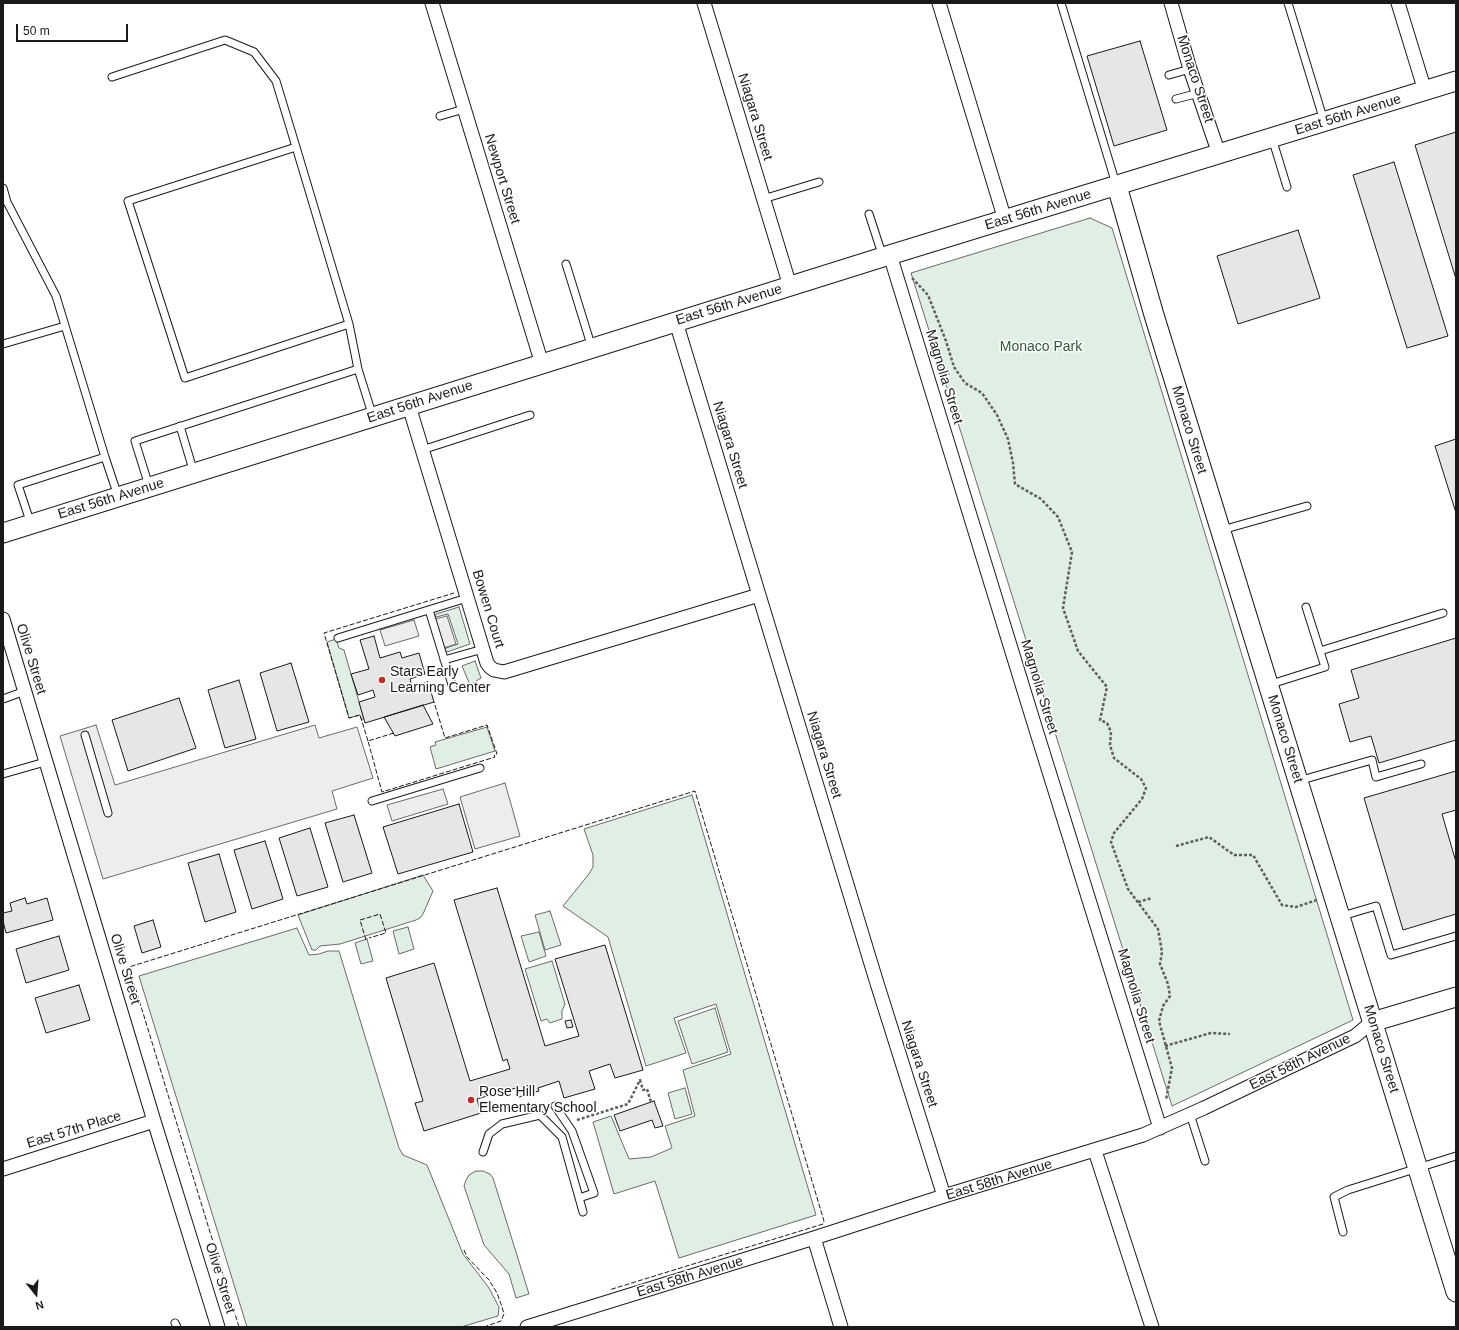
<!DOCTYPE html>
<style>
body{margin:0}
#map{position:relative;width:1459px;height:1330px;overflow:hidden;background:#fff;font-family:Helvetica,sans-serif}
canvas{display:block}
.frame{position:absolute;inset:0;border:4px solid #1a1a1a;pointer-events:none}
.north{position:absolute;left:16px;top:1274px;width:40px;height:40px;-webkit-text-stroke:3px #fff;paint-order:stroke;rotate:163deg;font-size:11px;font-weight:700;line-height:16px;text-align:center;color:#1a1a1a}
.north::after{content:'';display:block;margin:auto;width:14px;height:18px;background:#1a1a1a;clip-path:polygon(50% 0,100% 100%,50% 72%,0 100%)}
.scale{position:absolute;left:16px;top:24px;width:112px;height:18px;box-sizing:border-box;border:2px solid #1a1a1a;border-top:0;padding-left:5px;font-size:12px;line-height:14px;white-space:nowrap;color:#1a1a1a;-webkit-text-stroke:3px #fff;paint-order:stroke}
</style>
<div id="map">
<canvas width="1459" height="1330"></canvas>
<div class="frame"></div>
<div class="north">N</div>
<div class="scale">50 m</div>
</div>
<script>
const context = document.querySelector('canvas').getContext('2d');
context.lineJoin = 'round';
function fillPath(path, color) {
  context.fillStyle = color;
  context.fill(path, 'evenodd');
}
function toPath(rows) {
  const path = new Path2D();
  for (const r of rows) {
    path.moveTo(r[0], r[1]);
    for (let i = 2; i < r.length; i += 2) path.lineTo(r[i], r[i + 1]);
  }
  return path;
}
function stroke(path, color, width, dash) {
  context.strokeStyle = color;
  context.lineWidth = width;
  context.lineCap = dash ? 'butt' : 'round';
  context.setLineDash(dash || []);
  context.stroke(path);
}
function drawText(font, color, halo, rows, align = 'center') {
  context.font = font + ' Helvetica,sans-serif';
  context.lineWidth = 3;
  context.setLineDash([]);
  context.textBaseline = 'middle';
  context.strokeStyle = halo;
  context.fillStyle = color;
  for (const [text, x, y, turn = 0] of rows) {
    context.save();
    context.translate(x, y);
    context.rotate((+turn || 0) * Math.PI / 180);
    context.textAlign = isNaN(turn) ? turn : align;
    if (halo) context.strokeText(text, 0, 0);
    context.fillText(text, 0, 0);
    context.restore();
  }
}
const green = toPath([
 [1090,218,1112,228,1353,1020,1172,1106,911,273,1090,218],
 [459,607,470,644,447,652,445,650,446,648,458,644,448,614,436,617,435,616,436,614,459,607],
 [336,639,339,648,344,650,364,719,361,719,360,715,349,718,327,642,336,639],
 [475,661,481,678,470,685,462,666,475,661],
 [487,727,495,751,436,769,430,747,436,745,435,742,487,727],
 [692,795,816,1215,679,1258,655,1181,614,1194,593,1122,611,1116,629,1159,651,1157,672,1148,665,1126,695,1116,683,1070,731,1054,716,1004,674,1018,686,1053,646,1066,608,937,563,906,589,874,593,867,593,855,584,829,692,795],
 [423,875,433,891,423,914,420,918,416,920,340,944,320,946,316,950,312,950,298,915,423,875],
 [550,911,561,945,545,950,535,915,550,911],
 [408,927,414,949,399,954,393,931,408,927],
 [297,928,309,955,319,954,328,951,339,951,399,1148,403,1155,427,1165,463,1254,489,1288,499,1307,498,1316,461,1327,247,1327,139,976,297,928],
 [539,932,546,956,529,962,521,936,539,932],
 [367,939,373,961,361,964,355,943,367,939],
 [552,961,565,1004,562,1011,562,1019,550,1023,547,1019,541,1021,525,969,552,961],
 [715,1008,728,1052,692,1064,678,1021,715,1008],
 [685,1088,692,1114,675,1119,668,1093,685,1088],
 [476,1171,483,1171,490,1174,493,1178,529,1294,516,1298,509,1274,484,1245,464,1186,466,1180,469,1175,476,1171]
]);
const parking = toPath([
 [447,616,456,644,444,648,435,619,447,616],
 [414,620,419,636,385,646,380,630,414,620],
 [96,725,115,785,315,725,319,738,357,727,373,778,332,791,337,809,103,879,60,736,96,725],
 [505,783,520,836,475,849,460,797,505,783],
 [443,789,448,804,392,821,387,805,443,789]
]);
const building = toPath([
 [1140,41,1167,130,1114,146,1087,56,1140,41],
 [1456,132,1456,279,1415,145,1456,132],
 [1394,162,1448,336,1407,348,1353,175,1394,162],
 [1298,230,1320,298,1238,324,1217,256,1298,230],
 [1456,439,1456,513,1435,446,1456,439],
 [374,636,380,658,400,652,402,658,419,653,425,674,410,679,412,687,428,682,434,702,365,723,359,702,375,697,373,690,358,695,351,674,369,669,360,640,374,636],
 [1456,638,1456,740,1379,763,1371,736,1350,742,1339,704,1359,698,1351,670,1456,638],
 [291,663,309,722,277,731,260,673,291,663],
 [239,680,256,739,225,748,208,690,239,680],
 [179,698,196,748,128,771,112,720,179,698],
 [423,705,433,724,395,736,384,717,423,705],
 [1456,771,1456,810,1442,814,1456,862,1456,914,1403,930,1364,798,1456,771],
 [459,804,473,852,398,874,383,827,459,804],
 [354,815,372,873,343,882,325,823,354,815],
 [310,828,328,887,297,896,279,838,310,828],
 [265,841,283,899,252,909,234,850,265,841],
 [219,854,236,912,205,922,188,863,219,854],
 [497,888,545,1046,579,1036,555,959,605,945,643,1070,615,1078,610,1064,589,1071,595,1089,564,1098,559,1081,538,1088,539,1091,519,1097,516,1088,477,1099,481,1113,424,1131,415,1103,423,1101,386,978,434,963,470,1081,510,1069,507,1059,503,1061,454,900,497,888],
 [25,898,27,904,47,898,53,920,6,933,3,921,3,913,12,911,10,903,25,898],
 [153,920,161,947,142,953,134,926,153,920],
 [59,936,69,970,26,983,16,949,59,936],
 [79,985,90,1020,46,1033,35,998,79,985],
 [571,1020,573,1027,567,1028,565,1021,571,1020],
 [654,1101,663,1126,655,1128,652,1120,620,1131,614,1115,654,1101]
]);
const path = toPath([
 [912,278,928,295,946,341,954,367,965,383,982,393,997,415,1008,439,1013,463,1015,484,1041,499,1058,517,1072,552,1063,608,1078,651,1107,687,1100,720,1107,723,1111,732,1110,745,1114,758,1141,779,1146,788,1142,799,1114,833,1111,842,1128,889,1158,929,1162,952,1160,964,1168,984,1170,996,1163,1006,1159,1021,1172,1068,1166,1100],
 [1176,846,1209,837,1234,855,1253,855,1282,905,1296,907,1317,900],
 [1138,902,1152,898],
 [1165,1046,1211,1033,1230,1034],
 [577,1120,628,1104,640,1080,643,1090,647,1089,651,1102]
]);
const lane = toPath([
 [1061,3,1116,184],
 [1288,3,1324,121],
 [1169,75,1190,69],
 [112,77,225,40,254,52,276,81,296,147],
 [1176,99,1199,93],
 [440,116,464,109],
 [1272,138,1287,187],
 [3,188,7,202,56,296,105,457],
 [763,199,819,182],
 [869,214,883,257],
 [566,264,592,348],
 [349,324,185,378,128,201,296,147,349,324,358,369,373,417],
 [3,344,65,326],
 [180,426,194,473],
 [422,450,530,415],
 [149,486,135,441,358,369],
 [31,524,18,485,105,457,118,496],
 [1222,530,1307,506],
 [429,610,453,688],
 [338,638,467,598],
 [1320,651,1443,613],
 [444,660,483,649],
 [1268,685,1325,667,1306,607],
 [3,699,25,691],
 [85,735,108,813],
 [3,774,45,762],
 [1298,781,1372,760,1376,777,1421,764],
 [372,801,480,768],
 [1342,916,1376,906,1391,955,1456,936],
 [555,1106,572,1131,594,1193,579,1198],
 [1190,1114,1205,1161],
 [483,1152,489,1134,502,1124,540,1115,562,1137,583,1212],
 [1343,1232,1334,1197,1348,1190,1456,1156],
 [175,1323,177,1327]
]);
const street = toPath([
 [432,3,542,364],
 [704,3,790,286],
 [939,3,1005,220],
 [1171,3,1190,69,1219,154],
 [1398,3,1425,91],
 [890,255,1037,733,1160,1128],
 [676,322,876,980,944,1196],
 [409,406,487,663,490,667,494,670,504,672,759,595],
 [3,619,154,1121,218,1327],
 [1095,1151,1152,1327],
 [3,1169,154,1121],
 [814,1238,841,1327],
 [527,1327,814,1238,944,1196,1143,1135,1204,1108,1355,1036,1372,1022]
]);
const secondary = toPath([
 [1117,186,1154,315,1456,1292],
 [3,533,883,257,1456,81],
 [1372,1022,1456,997]
]);
const fence = toPath([
 [394,733,368,741,382,792,495,757,494,755,497,754,487,725,445,738,434,702],
 [368,741,360,715,349,718,324,633,454,593],
 [366,940,360,920,380,914,386,933,369,938],
 [464,1250,467,1257,489,1280,497,1293,502,1307,504,1314,501,1321,484,1327],
 [239,1327,129,967,695,791,824,1221,823,1224,609,1290]
]);
const markers = [
 [382,680,4,"#c62828"],
 [471,1100,4,"#c62828"]
];
const streetNames = [
 ["Monaco Street",1195,79,72],
 ["East 56th Avenue",1348,115,-17],
 ["Niagara Street",755,117,73],
 ["Newport Street",502,179,73],
 ["East 56th Avenue",1038,210,-17],
 ["East 56th Avenue",729,305,-17],
 ["Magnolia Street",944,377,73],
 ["East 56th Avenue",420,402,-18],
 ["Monaco Street",1189,430,73],
 ["Niagara Street",730,445,73],
 ["East 56th Avenue",111,499,-17],
 ["Bowen Court",488,609,73],
 ["Olive Street",31,659,73],
 ["Magnolia Street",1039,687,73],
 ["Monaco Street",1285,739,73],
 ["Niagara Street",824,755,73],
 ["Olive Street",125,969,73],
 ["Magnolia Street",1136,996,73],
 ["Monaco Street",1381,1049,73],
 ["East 58th Avenue",1300,1062,-26],
 ["Niagara Street",919,1064,72],
 ["East 57th Place",74,1130,-17],
 ["East 58th Avenue",999,1180,-17],
 ["East 58th Avenue",690,1277,-17],
 ["Olive Street",220,1278,73]
];
const parkNames = [
 ["Monaco Park",1041,347]
];
const poiNames = [
 ["Stars Early",390,672],
 ["Learning Center",390,688],
 ["Rose Hill",479,1092],
 ["Elementary School",479,1108]
];
fillPath(green, '#e0efe3');
stroke(green, '#6a6a6a', 1);
fillPath(parking, '#ededed');
stroke(parking, '#6a6a6a', 1);
fillPath(building, '#e6e6e6');
stroke(building, '#1a1a1a', 1);
stroke(lane, '#1a1a1a', 9);
stroke(street, '#1a1a1a', 15);
stroke(secondary, '#1a1a1a', 21);
stroke(path, '#5f5f5f', 2.5, [3, 2]);
stroke(lane, '#fff', 7);
stroke(street, '#fff', 13);
stroke(secondary, '#fff', 19);
stroke(fence, '#1a1a1a', 1, [5, 2]);
for (const [x, y, r, color] of markers) {
  const dot = new Path2D();
  dot.arc(x, y, r, 0, 2 * Math.PI);
  context.fillStyle = color;
  context.fill(dot);
  stroke(dot, '#fff', 1.5);
}
drawText('14px', '#1a1a1a', '#fff', streetNames);
drawText('14px', '#2b5a34', '#fff', parkNames);
drawText('14px', '#1a1a1a', '#fff', poiNames, 'left');
</script>
